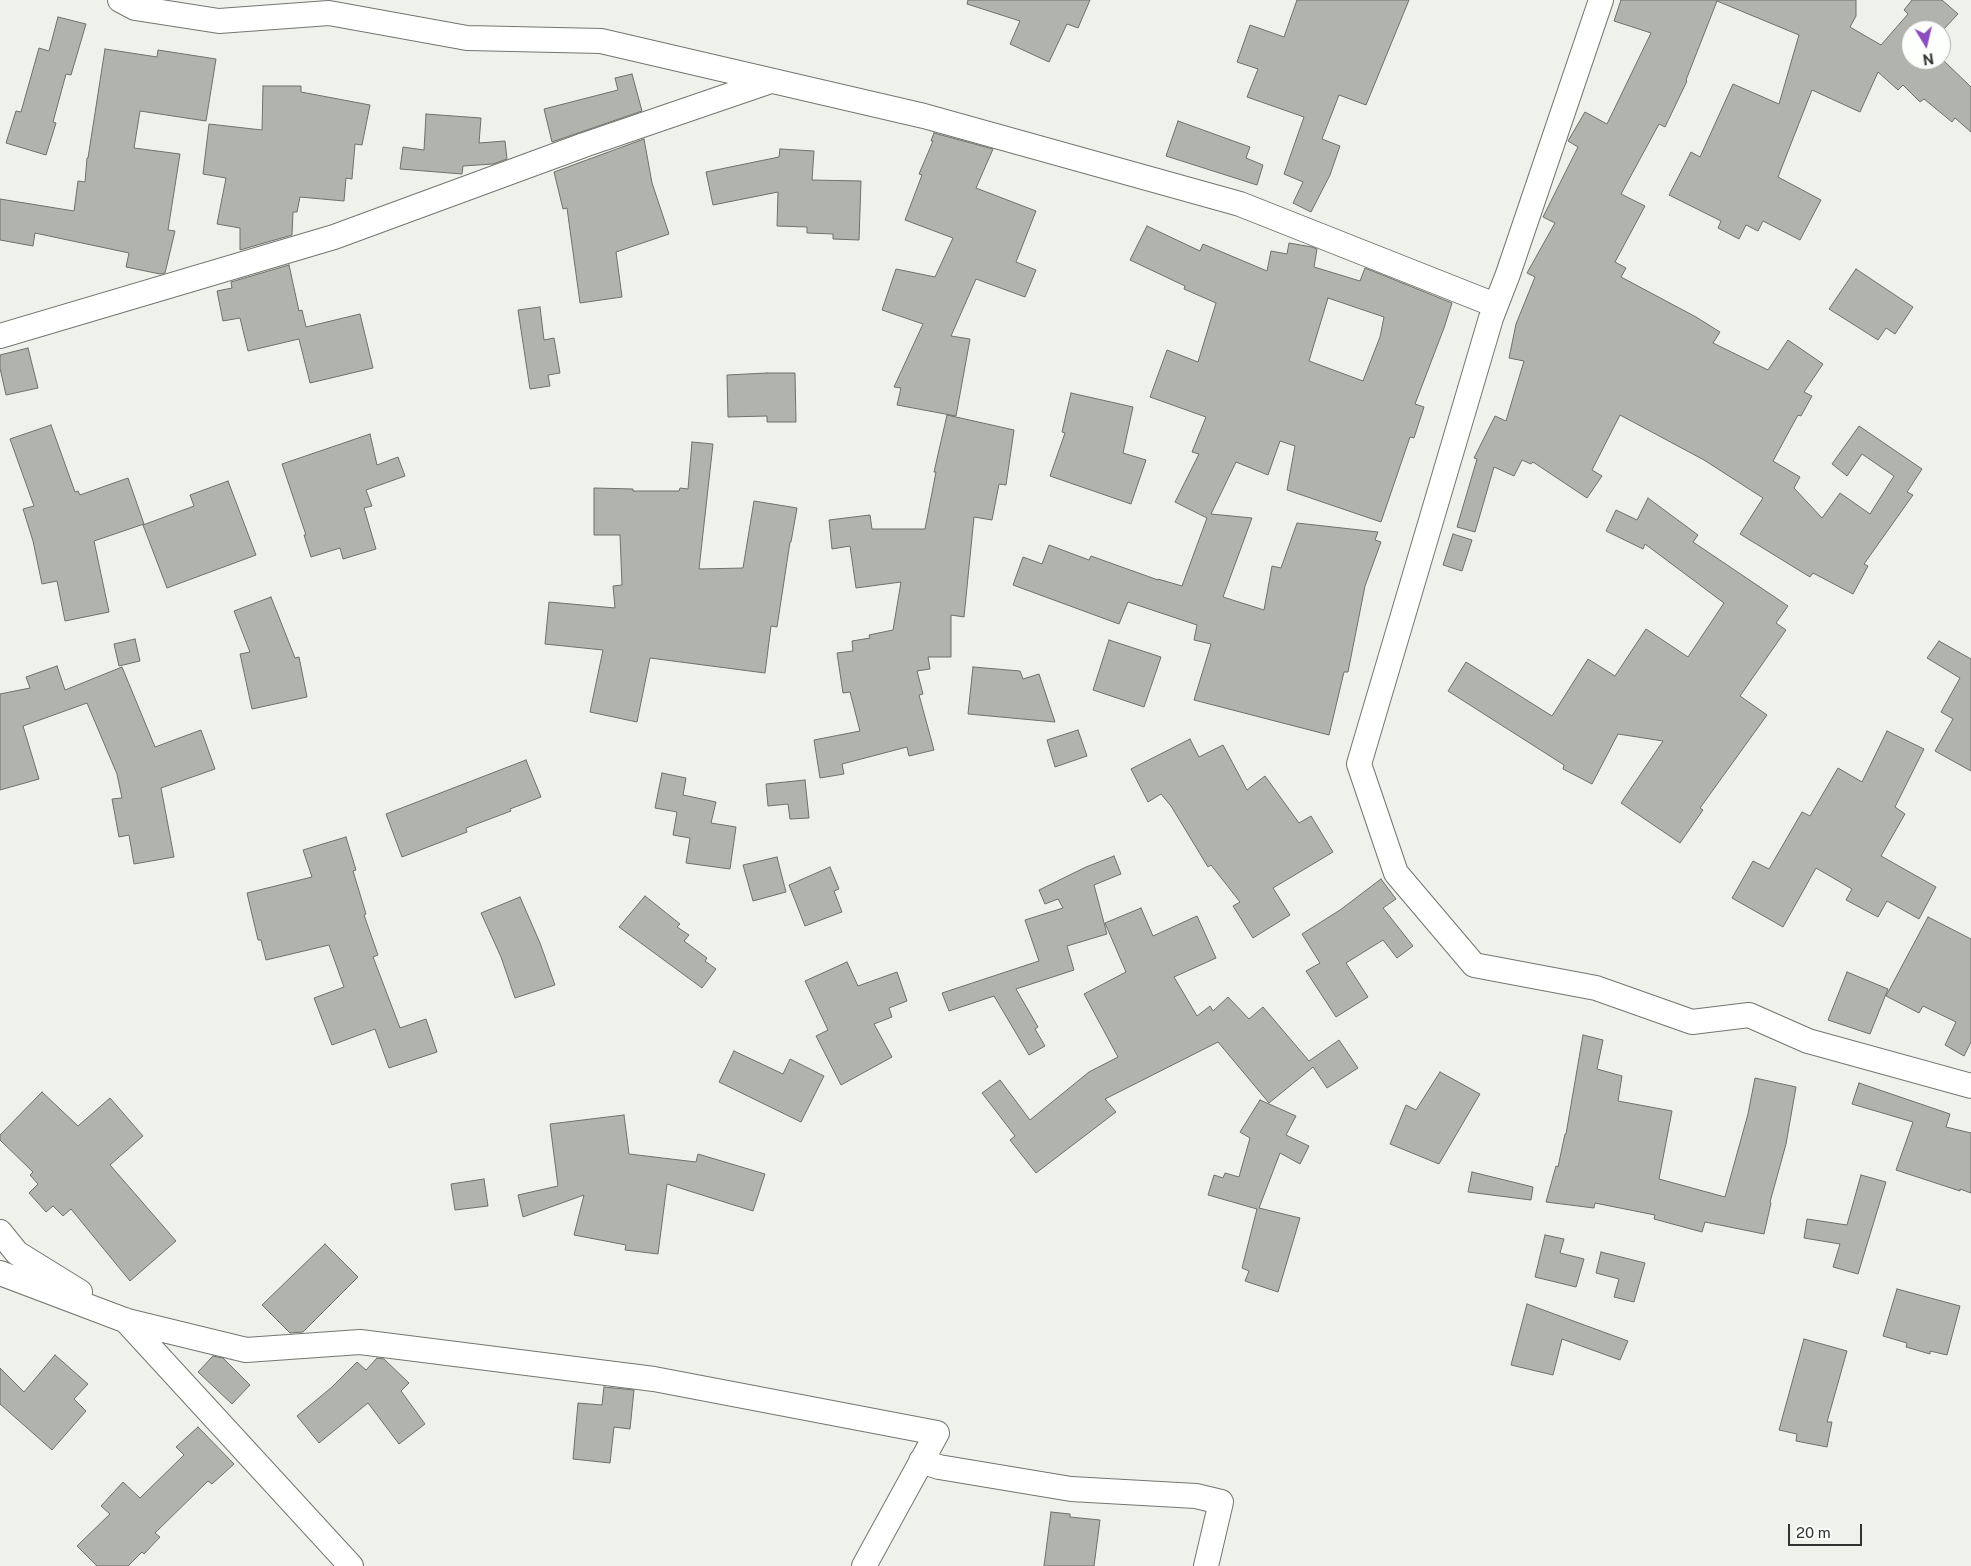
<!DOCTYPE html>
<style>
body{margin:0}
#map{position:relative;width:1971px;height:1566px;overflow:hidden;background:#eff2eb;font-family:"Public Sans",sans-serif}
canvas{display:block}
.north{position:absolute;left:1901px;top:20px;width:50px;height:50px;box-sizing:border-box;background:#fdfffc;border:1px solid #abadaa;border-radius:50%;rotate:171deg;font-size:14px;font-weight:700;line-height:20px;text-align:center;color:#313330}
.north::after{content:'';display:block;margin:auto;width:18px;height:22px;background:#8d4cc1;clip-path:polygon(50% 0,100% 100%,50% 72%,0 100%)}
.scale{position:absolute;left:1788px;top:1524px;width:74px;height:22px;box-sizing:border-box;border:2px solid #313330;border-top:0;padding-left:6px;font-size:15px;line-height:18px;white-space:nowrap;color:#313330;-webkit-text-stroke:4px #fdfffc;paint-order:stroke}
</style>
<div id="map">
<canvas width="1971" height="1566"></canvas>
<div class="north">N</div>
<div class="scale">20 m</div>
</div>
<script>
const context = document.querySelector('canvas').getContext('2d');
context.lineJoin = 'round';
function fillPath(path, color) {
  context.fillStyle = color;
  context.fill(path, 'evenodd');
}
function toPath(rows) {
  const path = new Path2D();
  for (const r of rows) {
    path.moveTo(r[0], r[1]);
    for (let i = 2; i < r.length; i += 2) path.lineTo(r[i], r[i + 1]);
  }
  return path;
}
function stroke(path, color, width, dash) {
  context.strokeStyle = color;
  context.lineWidth = width;
  context.lineCap = dash ? 'butt' : 'round';
  context.setLineDash(dash || []);
  context.stroke(path);
}
const building = toPath([
 [968,0,1090,0,1078,28,1067,24,1049,62,1010,44,1020,21,967,4,968,0],
 [1297,0,1409,0,1366,105,1339,95,1322,139,1340,146,1330,175,1311,212,1293,203,1303,182,1284,174,1304,117,1247,97,1258,69,1237,62,1250,25,1284,37,1297,0],
 [1621,0,1856,0,1856,16,1850,27,1881,45,1908,14,1904,10,1912,0,1942,0,1958,14,1941,32,1941,30,1911,30,1911,60,1943,60,1971,87,1971,132,1955,118,1952,122,1924,99,1920,102,1903,85,1898,90,1878,72,1860,112,1812,90,1778,177,1821,200,1800,240,1763,221,1758,231,1746,225,1739,239,1718,228,1721,221,1669,195,1691,152,1700,157,1733,84,1779,104,1799,35,1717,1,1686,80,1687,81,1665,127,1659,124,1621,194,1645,206,1615,262,1626,268,1621,277,1696,317,1720,332,1713,343,1768,370,1788,340,1823,364,1804,392,1812,396,1801,416,1798,415,1773,461,1800,477,1794,488,1822,518,1840,493,1870,514,1894,476,1862,454,1847,476,1832,464,1859,426,1922,469,1907,492,1913,495,1864,564,1868,566,1853,594,1813,573,1810,577,1740,534,1763,498,1704,460,1620,415,1592,470,1602,476,1587,498,1533,462,1531,464,1522,460,1514,476,1494,467,1475,532,1457,527,1477,459,1474,458,1495,416,1506,421,1524,361,1509,358,1516,324,1535,277,1527,273,1555,223,1543,217,1578,147,1568,141,1585,112,1607,124,1651,33,1614,21,1621,0],
 [58,17,86,24,71,75,66,74,53,122,56,123,46,155,6,143,16,111,21,112,39,48,49,51,58,17],
 [105,49,157,57,158,50,216,59,206,121,140,111,134,148,180,154,168,230,175,231,165,273,160,274,126,267,129,253,35,233,33,246,0,240,0,199,74,211,78,181,85,182,87,158,88,158,105,49],
 [632,74,642,111,552,142,544,109,618,90,615,78,632,74],
 [263,86,301,86,301,92,370,105,362,145,355,144,352,179,346,178,344,201,300,197,297,212,293,212,292,235,240,250,240,228,217,224,226,178,203,174,209,124,262,130,263,86],
 [426,114,481,118,479,143,505,141,507,159,493,164,463,166,462,174,400,169,403,147,424,150,426,114],
 [1178,121,1250,147,1246,158,1263,165,1257,185,1166,156,1178,121],
 [934,133,993,149,976,188,1036,211,1016,262,1036,270,1025,297,976,279,951,336,970,339,956,416,897,405,901,388,894,387,923,324,882,310,896,269,935,277,953,238,905,220,922,175,919,174,933,141,931,141,934,133],
 [644,139,652,183,669,234,616,252,622,297,580,303,567,208,563,209,554,172,644,139],
 [780,149,814,151,812,180,861,181,859,240,833,239,833,234,807,233,807,227,777,226,778,192,713,205,706,172,779,157,780,149],
 [1147,226,1200,251,1203,244,1267,271,1271,251,1287,254,1289,243,1312,247,1317,249,1314,267,1360,281,1365,268,1452,303,1444,328,1415,404,1424,407,1414,438,1410,437,1381,522,1287,490,1295,446,1280,441,1268,475,1236,462,1211,514,1252,518,1223,597,1264,610,1272,566,1281,568,1297,523,1378,532,1375,540,1381,542,1365,586,1348,672,1344,672,1329,735,1194,700,1211,644,1194,640,1197,625,1128,602,1119,624,1013,585,1023,557,1042,564,1049,545,1089,560,1091,556,1158,580,1158,579,1182,586,1207,518,1175,502,1199,454,1192,452,1206,417,1150,397,1167,350,1198,362,1216,303,1184,289,1185,286,1130,260,1147,226],
 [1328,298,1384,317,1380,337,1363,381,1309,361,1328,298],
 [289,265,299,311,302,310,306,327,360,314,373,368,310,383,299,339,248,351,240,318,223,321,217,291,232,288,231,282,289,265],
 [1856,269,1913,307,1895,334,1886,328,1878,340,1829,309,1856,269],
 [540,307,544,340,554,338,560,373,548,375,550,386,530,389,518,310,540,307],
 [28,348,38,388,6,395,0,368,0,355,28,348],
 [767,373,795,373,796,422,767,422,767,416,728,417,727,375,767,373],
 [1071,393,1133,407,1123,453,1146,460,1131,504,1050,476,1065,433,1062,432,1071,393],
 [947,415,1014,430,1006,485,999,484,992,520,974,517,964,617,951,615,951,657,928,657,930,669,917,671,923,694,919,695,934,750,909,756,907,747,842,764,844,774,820,778,814,740,860,731,850,692,843,693,837,653,853,651,852,641,870,638,869,635,893,630,901,582,856,588,850,546,832,549,829,520,870,515,872,529,925,529,936,472,934,472,947,415],
 [51,425,75,492,78,491,80,495,128,478,144,524,94,541,109,612,65,621,57,581,42,584,33,541,23,509,34,506,10,439,51,425],
 [370,434,377,465,398,457,405,476,366,490,372,506,364,508,376,549,343,559,340,548,311,557,304,535,306,535,282,464,370,434],
 [692,442,713,444,699,569,743,568,754,501,797,508,791,542,790,542,777,627,771,626,765,673,650,658,637,722,590,712,603,650,545,644,549,602,615,608,613,586,622,585,620,535,594,535,594,488,633,489,633,491,679,491,680,488,688,489,692,442],
 [228,481,256,555,167,588,143,525,194,506,190,495,228,481],
 [1648,498,1698,535,1693,542,1788,606,1776,623,1786,630,1740,696,1767,715,1700,808,1703,810,1680,843,1621,803,1663,741,1618,734,1592,784,1563,769,1564,765,1448,691,1466,662,1552,716,1588,659,1615,676,1646,629,1688,657,1724,603,1645,544,1643,549,1606,531,1616,510,1637,520,1648,498],
 [1453,534,1472,540,1462,571,1443,565,1453,534],
 [271,597,295,658,299,657,307,697,252,709,240,654,250,652,234,611,271,597],
 [135,639,140,661,119,666,114,644,135,639],
 [1109,640,1161,657,1144,707,1093,690,1109,640],
 [1939,641,1971,659,1971,771,1935,751,1953,719,1941,712,1960,678,1927,658,1939,641],
 [57,666,65,690,122,667,155,747,201,730,215,769,161,788,174,857,134,864,129,835,119,837,112,799,122,798,117,774,87,703,23,726,39,779,0,790,0,694,30,688,26,677,57,666],
 [973,667,1020,671,1023,679,1039,674,1055,722,968,714,973,667],
 [1078,730,1087,756,1055,767,1047,740,1078,730],
 [1887,731,1924,749,1895,807,1905,814,1881,856,1936,887,1919,919,1887,901,1878,917,1846,900,1852,889,1816,868,1783,927,1732,898,1753,861,1769,869,1802,812,1810,816,1838,768,1862,782,1887,731],
 [1190,739,1199,757,1223,745,1247,790,1265,776,1299,823,1311,816,1333,852,1273,888,1290,915,1253,938,1233,906,1240,902,1211,865,1208,867,1171,806,1161,794,1148,802,1131,769,1190,739],
 [526,760,541,797,510,809,511,811,466,828,467,832,402,857,386,814,526,760],
 [662,773,686,778,683,795,716,802,711,823,736,827,730,869,686,863,690,838,673,835,677,812,655,808,662,773],
 [805,780,809,818,790,819,788,804,768,806,766,784,805,780],
 [346,837,356,870,353,871,366,914,364,915,378,955,373,957,400,1028,426,1019,437,1052,389,1068,375,1029,332,1045,314,998,344,987,329,945,266,960,261,940,258,940,247,893,312,877,303,850,346,837],
 [1114,856,1121,874,1094,885,1107,934,1067,946,1074,970,1016,989,1038,1027,1035,1029,1045,1046,1029,1055,994,996,949,1011,942,993,1039,961,1025,920,1063,908,1058,899,1045,904,1039,890,1086,867,1114,856],
 [777,857,786,892,753,901,743,865,777,857],
 [830,867,839,889,834,891,842,912,805,926,789,885,830,867],
 [1381,879,1396,899,1383,908,1413,946,1397,958,1383,940,1346,963,1368,997,1336,1017,1306,971,1320,963,1302,934,1340,910,1381,879],
 [645,896,680,924,677,927,689,935,684,941,707,958,705,961,716,969,702,988,619,927,645,896],
 [520,897,540,943,555,985,515,998,501,957,481,913,520,897],
 [1141,908,1153,936,1197,916,1216,958,1174,977,1197,1016,1210,1006,1213,1011,1228,997,1249,1019,1263,1007,1309,1061,1339,1040,1358,1068,1327,1088,1313,1067,1269,1103,1218,1042,1105,1099,1116,1112,1036,1173,1010,1140,1015,1136,982,1093,1000,1080,1030,1120,1089,1072,1118,1057,1084,994,1126,972,1105,923,1141,908],
 [1928,917,1971,939,1971,1042,1964,1056,1945,1045,1956,1022,1923,1006,1919,1013,1886,996,1928,917],
 [847,962,858,986,897,972,907,1001,889,1008,892,1017,874,1024,892,1057,841,1085,816,1036,828,1030,805,981,847,962],
 [1847,972,1888,989,1870,1034,1828,1020,1847,972],
 [1583,1035,1603,1040,1597,1069,1622,1076,1618,1101,1672,1111,1659,1179,1725,1197,1748,1114,1755,1078,1796,1087,1786,1144,1770,1202,1771,1203,1764,1234,1705,1222,1702,1232,1654,1219,1655,1215,1595,1203,1594,1208,1546,1202,1556,1166,1558,1167,1565,1134,1566,1134,1583,1035],
 [734,1051,783,1074,790,1059,824,1076,801,1122,719,1082,734,1051],
 [1440,1072,1480,1094,1439,1164,1390,1144,1406,1105,1416,1110,1440,1072],
 [1859,1083,1950,1114,1946,1127,1971,1133,1971,1193,1960,1189,1960,1191,1896,1170,1913,1122,1852,1104,1859,1083],
 [42,1092,78,1126,110,1098,143,1136,110,1165,176,1241,130,1281,71,1209,63,1216,53,1206,46,1212,29,1193,38,1184,30,1175,33,1172,0,1140,0,1135,42,1092],
 [1260,1100,1296,1116,1286,1135,1309,1146,1300,1164,1280,1153,1259,1208,1300,1218,1278,1292,1245,1281,1249,1271,1242,1268,1257,1209,1208,1195,1214,1175,1223,1178,1225,1173,1239,1177,1250,1138,1240,1132,1260,1100],
 [624,1115,629,1154,696,1162,698,1154,765,1174,753,1211,667,1184,658,1254,625,1250,626,1245,574,1235,584,1195,523,1217,518,1195,558,1186,550,1124,624,1115],
 [1472,1172,1533,1187,1531,1200,1468,1192,1472,1172],
 [1861,1175,1886,1182,1858,1274,1833,1267,1840,1244,1804,1238,1807,1219,1847,1225,1861,1175],
 [484,1179,488,1206,455,1210,451,1184,484,1179],
 [1545,1235,1564,1239,1560,1253,1584,1259,1576,1287,1535,1277,1545,1235],
 [325,1244,358,1277,303,1332,290,1333,262,1305,325,1244],
 [1601,1252,1645,1263,1634,1302,1614,1297,1619,1279,1596,1273,1601,1252],
 [1897,1289,1960,1306,1947,1355,1930,1351,1930,1354,1906,1347,1907,1343,1883,1336,1897,1289],
 [1527,1304,1628,1341,1620,1360,1562,1339,1553,1375,1511,1365,1527,1304],
 [1804,1339,1847,1351,1827,1422,1832,1422,1827,1447,1796,1441,1797,1434,1779,1430,1804,1339],
 [55,1355,88,1384,74,1399,86,1411,52,1450,0,1404,0,1368,24,1392,55,1355],
 [213,1356,223,1358,250,1385,232,1404,198,1372,213,1356],
 [377,1358,384,1359,409,1383,401,1391,425,1424,399,1444,368,1403,319,1443,297,1416,332,1387,357,1362,366,1370,377,1358],
 [604,1387,634,1390,630,1429,614,1427,610,1463,573,1459,578,1403,602,1405,604,1387],
 [198,1427,234,1464,212,1484,208,1481,155,1533,160,1537,144,1554,142,1552,128,1566,97,1566,77,1546,110,1514,101,1506,123,1482,140,1498,184,1455,176,1447,198,1427],
 [1051,1512,1070,1514,1070,1517,1100,1520,1094,1566,1044,1566,1051,1512]
]);
const street = toPath([
 [120,0,135,8,219,21,329,13,467,38,601,41,924,116,1240,204,1495,305],
 [1601,0,1508,274,1491,318,1359,764,1396,873,1474,965,1596,988,1692,1022,1749,1015,1808,1041,1971,1086],
 [0,336,334,237,584,145,771,81],
 [0,1232,17,1253,80,1292],
 [0,1273,127,1321,246,1350,360,1342,654,1379,937,1433,864,1566],
 [125,1320,351,1566],
 [921,1461,939,1467,1071,1489,1196,1496,1221,1502,1206,1566]
]);
fillPath(building, '#b1b4ad');
stroke(building, '#6e716a', 1);
stroke(street, '#737670', 26);
stroke(street, '#fff', 24);
</script>
